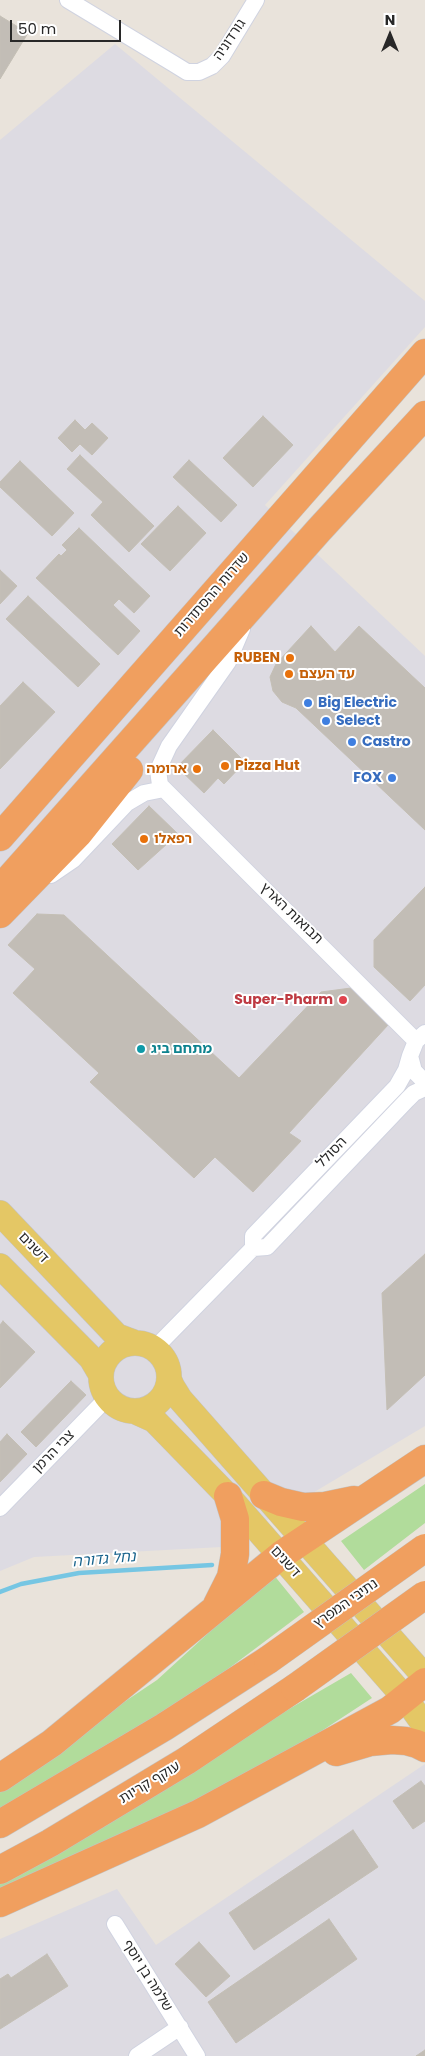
<!DOCTYPE html>
<meta charset="utf-8">
<style>
body{margin:0}
#map{position:relative;width:425px;height:2056px;overflow:hidden;background:#e9e3db;font-family:Poppins,sans-serif}
canvas{display:block}
.north{position:absolute;left:365px;top:10px;width:50px;height:50px;-webkit-text-stroke:4px #fff;paint-order:stroke;rotate:0deg;font-size:14px;font-weight:700;line-height:20px;text-align:center;color:#282828}
.north::after{content:'';display:block;margin:auto;width:18px;height:22px;background:#282828;clip-path:polygon(50% 0,100% 100%,50% 72%,0 100%)}
.scale{position:absolute;left:10px;top:20px;width:111px;height:22px;box-sizing:border-box;border:2px solid #282828;border-top:0;padding-left:6px;font-size:15px;line-height:18px;white-space:nowrap;color:#282828;-webkit-text-stroke:4px #fff;paint-order:stroke}
</style>
<div id="map">
<canvas width="425" height="2056"></canvas>
<div class="north">N</div>
<div class="scale">50 m</div>
</div>
<script>
const context = document.querySelector('canvas').getContext('2d');
context.lineJoin = 'round';
function fillPath(path, color) {
  context.fillStyle = color;
  context.fill(path, 'evenodd');
}
function toPath(rows) {
  const path = new Path2D();
  for (const r of rows) {
    if (r.length === 3) {
      path.moveTo(r[0] + r[2], r[1]);
      path.arc(r[0], r[1], r[2], 0, 2 * Math.PI);
      continue;
    }
    path.moveTo(r[0], r[1]);
    for (let i = 2; i < r.length; i += 2) path.lineTo(r[i], r[i + 1]);
  }
  return path;
}
function stroke(path, color, width, dash) {
  context.strokeStyle = color;
  context.lineWidth = width;
  context.lineCap = dash ? 'butt' : 'round';
  context.setLineDash(dash || []);
  context.stroke(path);
}
function drawText(font, color, halo, rows, align = 'center') {
  context.font = font + ' Poppins,"Noto Sans Hebrew",sans-serif';
  context.lineWidth = 4;
  context.setLineDash([]);
  context.textBaseline = 'middle';
  context.strokeStyle = halo;
  context.fillStyle = color;
  for (const [text, x, y, turn = 0] of rows) {
    context.save();
    context.translate(x, y);
    context.rotate((+turn || 0) * Math.PI / 180);
    context.textAlign = isNaN(turn) ? turn : align;
    if (halo) context.strokeText(text, 0, 0);
    context.fillText(text, 0, 0);
    context.restore();
  }
}
const industrial = toPath([
 [115,44,425,301,425,327,265,505,425,656,425,1426,222,1547,34,1557,0,1571,0,140],
 [425,1764,425,2056,0,2056,0,1939,117,1889,156,1945]
]);
const green = toPath([
 [425,1484,425,1523,364,1570,341,1541],
 [273,1574,304,1612,228,1669,150,1721,0,1809,0,1785,157,1680],
 [351,1673,372,1698,320,1732,236,1783,0,1893,0,1877]
]);
const stream = toPath([
 [0,1592,21,1584,79,1573,212,1565]
]);
const building = toPath([
 [0,16,28,33,0,79,0,16],
 [263,416,293,445,253,487,223,458,263,416],
 [75,420,85,430,92,423,108,438,92,455,80,444,72,452,58,438,75,420],
 [80,455,154,526,129,552,91,515,103,502,67,469,80,455],
 [189,460,237,505,221,522,173,477,189,460],
 [20,461,74,513,52,536,0,487,0,482,20,461],
 [178,506,206,533,170,571,141,544,178,506],
 [79,528,150,596,134,613,119,599,113,605,140,631,118,655,36,578,59,554,61,556,67,550,62,545,79,528],
 [0,570,17,586,0,604,0,570],
 [28,596,100,664,78,687,6,619,28,596],
 [311,626,335,652,359,626,425,688,425,830,296,708,282,702,273,691,270,677,276,664,311,626],
 [23,682,55,712,0,769,0,706,23,682],
 [213,730,245,762,224,784,218,778,204,793,177,767,213,730],
 [149,806,178,834,138,870,112,844,149,806],
 [425,887,425,985,410,1001,374,967,374,940,425,887],
 [37,914,64,915,239,1078,321,992,351,988,388,1025,289,1133,301,1141,253,1192,215,1157,194,1178,90,1082,99,1073,13,993,35,969,8,945,37,914],
 [425,1254,425,1375,387,1410,382,1293,425,1254],
 [3,1321,35,1352,0,1388,0,1325,3,1321],
 [71,1381,86,1395,36,1447,21,1432,71,1381],
 [7,1434,27,1454,0,1482,0,1442,7,1434],
 [421,1781,425,1786,425,1821,413,1829,393,1801,421,1781],
 [353,1830,378,1867,254,1950,229,1913,353,1830],
 [329,1919,357,1959,236,2043,208,2002,329,1919],
 [199,1942,230,1976,206,1997,175,1964,199,1942],
 [47,1954,68,1986,0,2029,0,1979,8,1974,11,1978,47,1954],
 [425,2050,425,2056,416,2056,425,2050]
]);
const street = toPath([
 [68,0,174,64,187,72,199,72,212,66,222,56,256,0],
 [242,629,228,662,169,746,158,770,160,785,416,1041],
 [51,875,73,860,127,803,144,793,164,789],
 [425,1033,416,1041,410,1056,414,1071,425,1082],
 [253,1248,267,1247,407,1100,414,1093,425,1088],
 [155,1348,253,1248,253,1236,397,1086,406,1070,410,1056],
 [0,1508,108,1397],
 [115,1924,197,2056],
 [137,2056,180,2027]
]);
const primary = toPath([
 [0,1213,117,1336,133,1342],
 [0,1266,91,1358,101,1375],
 [135,1377,34],
 [169,1379,172,1386,180,1399,425,1677],
 [134,1411,154,1420,228,1496,405,1698,425,1726]
]);
const highway = toPath([
 [0,837,425,353],
 [0,889,319,530,425,415],
 [0,914,78,834,129,770],
 [264,1495,281,1502,303,1507,325,1506,354,1500],
 [217,1605,231,1577,235,1554,235,1519,228,1496],
 [336,1752,370,1742,392,1740,406,1741,417,1744,425,1748],
 [0,1778,52,1743,281,1555,425,1459],
 [0,1824,164,1727,268,1660],
 [0,1870,50,1843,186,1761,295,1688],
 [0,1903,198,1814,390,1710,425,1682]
]);
const highwayBridge = toPath([
 [268,1660,425,1548],
 [295,1688,425,1595]
]);
const markers = [
 [290,658,5,"#e8710a"],
 [289,674,5,"#e8710a"],
 [308,703,5,"#3f7fe0"],
 [326,721,5,"#3f7fe0"],
 [352,742,5,"#3f7fe0"],
 [225,766,5,"#e8710a"],
 [197,769,5,"#e8710a"],
 [392,778,5,"#3f7fe0"],
 [144,839,5,"#e8710a"],
 [343,1000,5,"#e0444e"],
 [141,1049,5,"#0f9aa8"]
];
const streetNames = [
 ["גורדוניה",230,40,-56],
 ["שדרות ההסתדרות",212,595,-49],
 ["תבואות הארץ",291,914,44],
 ["הסולל",332,1153,-46],
 ["דשנים",33,1248,46],
 ["צבי הרמן",54,1452,-46],
 ["דשנים",285,1562,48],
 ["נתיבי המפרץ",346,1604,-35],
 ["עוקף קריות",150,1783,-31],
 ["שלמה בן יוסף",147,1976,58]
];
const foodNames = [
 ["RUBEN",280,658,"right"],
 ["עד העצם",299,674],
 ["Pizza Hut",235,766],
 ["ארומה",187,769,"right"],
 ["רפאלו",154,839]
];
const shopNames = [
 ["Big Electric",318,703],
 ["Select",336,721],
 ["Castro",362,742],
 ["FOX",382,778,"right"]
];
const healthNames = [
 ["Super-Pharm",333,1000]
];
const cultureNames = [
 ["מתחם ביג",151,1049]
];
const waterNames = [
 ["נחל גדורה",104,1560,-5]
];
fillPath(industrial, '#dddbe2');
fillPath(green, '#b1dc9b');
stroke(stream, '#76c6e3', 4.5);
fillPath(building, '#c2bdb6');
stroke(building, '#c4bfb5', 1);
stroke(street, '#d0d3e0', 18);
stroke(primary, '#c3c3c3', 26);
stroke(highway, '#c3c3c3', 29);
stroke(street, '#fff', 16);
stroke(primary, '#e4c765', 25);
stroke(highway, '#f09f5f', 28);
stroke(highwayBridge, '#c3c3c3', 29, []);
stroke(highwayBridge, '#f09f5f', 28);
for (const [x, y, r, color] of markers) {
  const dot = new Path2D();
  dot.arc(x, y, r, 0, 2 * Math.PI);
  context.fillStyle = color;
  context.fill(dot);
  stroke(dot, '#fff', 2);
}
drawText('14px', '#282828', '#fff', streetNames);
drawText('bold 14px', '#c56008', '#fff', foodNames, 'left');
drawText('bold 14px', '#366cbe', '#fff', shopNames, 'left');
drawText('bold 14px', '#be3a42', '#fff', healthNames, 'right');
drawText('bold 14px', '#0d838f', '#fff', cultureNames, 'left');
drawText('italic 15px', '#18638c', '#fff', waterNames);
</script>
